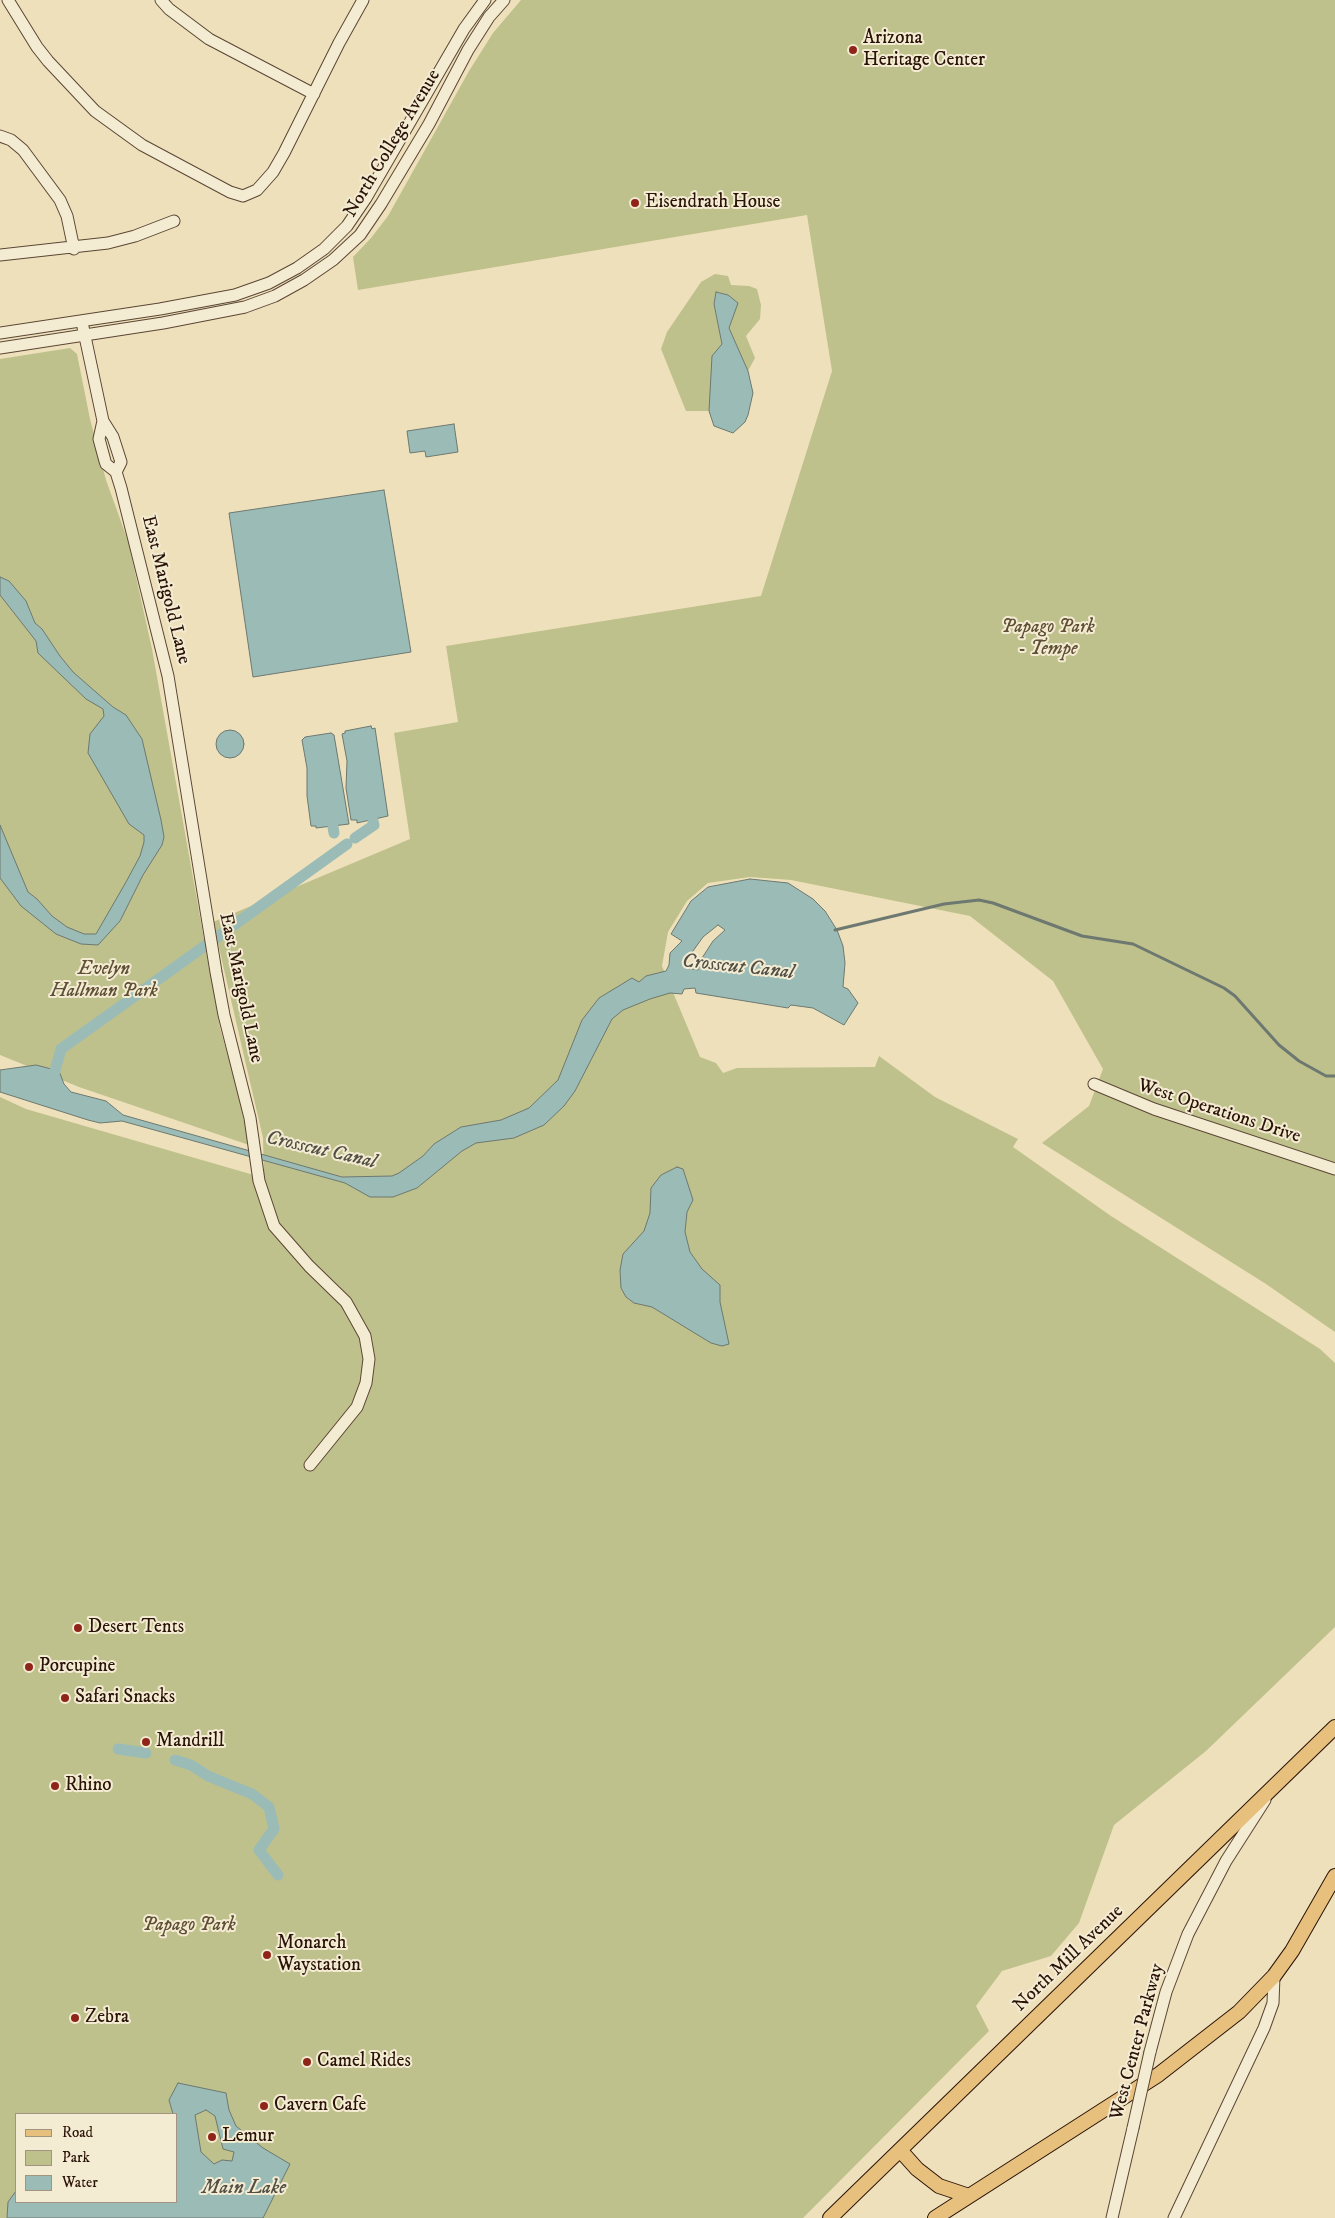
<!DOCTYPE html>
<style>
body{margin:0}
#map{position:relative;width:1335px;height:2218px;overflow:hidden;background:#eee0bb;font-family:"IM FELL DW Pica",serif}
canvas{display:block}
.legend{position:absolute;left:15px;top:2113px;width:162px;height:90px;box-sizing:border-box;background:#f4ebd3;border:1px solid #a39481;margin:0;padding:6px 9px;list-style:none;font-size:15px;color:#291206}
.legend li{display:flex;align-items:center;gap:10px;height:25px}
.legend b{width:25px;border:1px solid #a39481}
</style>
<div id="map">
<canvas width="1335" height="2218"></canvas>
<ul class="legend">
<li><b style="height:6px;background:#e7c07e"></b>Road</li>
<li><b style="height:14px;background:#bfc18c"></b>Park</li>
<li><b style="height:14px;background:#9bbcb6"></b>Water</li>
</ul>
</div>
<script>
const context = document.querySelector('canvas').getContext('2d');
context.lineJoin = 'round';
function fillPath(path, color) {
  context.fillStyle = color;
  context.fill(path, 'evenodd');
}
function toPath(rows) {
  const path = new Path2D();
  for (const r of rows) {
    if (r.length === 3) {
      path.moveTo(r[0] + r[2], r[1]);
      path.arc(r[0], r[1], r[2], 0, 2 * Math.PI);
      continue;
    }
    path.moveTo(r[0], r[1]);
    for (let i = 2; i < r.length; i += 2) path.lineTo(r[i], r[i + 1]);
  }
  return path;
}
function stroke(path, color, width, dash) {
  context.strokeStyle = color;
  context.lineWidth = width;
  context.lineCap = dash ? 'butt' : 'round';
  context.setLineDash(dash || []);
  context.stroke(path);
}
function drawText(font, color, halo, rows, align = 'center') {
  context.font = font + ' "IM FELL DW Pica",serif';
  context.lineWidth = 4;
  context.setLineDash([]);
  context.textBaseline = 'middle';
  context.strokeStyle = halo;
  context.fillStyle = color;
  for (const [text, x, y, turn = 0] of rows) {
    context.save();
    context.translate(x, y);
    context.rotate((+turn || 0) * Math.PI / 180);
    context.textAlign = isNaN(turn) ? turn : align;
    if (halo) context.strokeText(text, 0, 0);
    context.fillText(text, 0, 0);
    context.restore();
  }
}
const green = toPath([
 [521,0,1335,0,1335,1332,1266,1284,1042,1143,1089,1106,1103,1069,1053,981,970,916,791,880,750,877,708,883,687,901,668,932,662,966,700,1057,716,1063,723,1073,737,1068,875,1067,879,1056,935,1097,1018,1139,1013,1147,1111,1216,1320,1349,1335,1363,1335,1627,1206,1751,1114,1825,1079,1923,1051,1956,1002,1971,976,2006,989,2031,803,2218,0,2218,0,1097,26,1109,264,1178,263,1138,213,922,410,839,394,733,458,722,446,646,761,596,832,371,807,215,358,290,353,257,371,238,388,216,469,71,493,33],
 [16,2114,176,2114,176,2202,16,2202],
 [715,274,728,276,731,285,749,286,757,289,761,305,760,319,746,336,755,358,748,371,729,328,737,303,728,295,716,292,714,304,722,344,709,411,686,411,661,349,667,332,701,282],
 [70,348,77,354,90,419,106,480,128,541,152,649,220,1028,237,1088,249,1145,79,1087,0,1055,0,359]
]);
const water = toPath([
 [716,292,728,295,738,303,729,328,748,371,753,393,748,415,745,422,733,433,714,426,709,411,712,356,722,344,714,304,716,292],
 [454,424,458,452,426,457,425,451,410,453,407,431,454,424],
 [384,490,411,652,253,677,229,513,384,490],
 [0,577,9,581,26,601,35,623,42,629,60,656,73,672,113,707,126,715,142,739,161,820,164,837,162,845,143,875,120,921,98,945,81,944,56,934,21,906,0,878,0,825,28,892,37,899,52,916,67,927,84,934,96,934,126,882,140,856,144,842,144,835,129,824,88,753,90,734,104,716,103,709,86,699,38,653,36,641,0,595,0,577],
 [371,726,372,729,375,728,388,816,357,823,357,820,351,820,346,788,347,761,342,734,345,733,345,731,371,726],
 [230,744,14],
 [331,733,334,735,349,824,316,828,316,826,311,826,307,796,307,768,302,740,305,737,331,733],
 [750,879,788,883,813,899,825,911,837,930,843,946,845,963,843,987,848,989,858,1003,844,1025,813,1008,791,1005,788,1008,696,993,695,988,684,989,682,994,670,993,650,999,623,1010,612,1019,575,1091,564,1106,544,1125,514,1138,476,1143,462,1151,417,1188,393,1197,370,1197,345,1183,122,1121,100,1123,88,1120,0,1092,0,1070,36,1065,59,1071,64,1084,71,1092,106,1101,123,1115,342,1177,392,1176,399,1173,423,1156,434,1144,461,1127,501,1120,529,1108,558,1080,582,1020,599,998,632,978,639,982,646,976,666,971,669,965,670,953,682,941,671,934,691,901,708,887,750,879],
 [718,925,725,930,713,941,702,958,698,970,687,968,688,958,703,937,718,925],
 [677,1167,683,1169,693,1200,687,1212,685,1232,690,1252,702,1269,720,1285,720,1302,729,1344,722,1346,711,1343,652,1307,634,1303,626,1297,621,1288,620,1270,623,1254,644,1231,650,1213,651,1188,661,1175,677,1167],
 [178,2083,226,2093,229,2110,236,2126,263,2148,290,2164,263,2218,7,2218,8,2202,16,2191,16,2202,176,2202,176,2114,173,2114,169,2100,178,2083],
 [206,2110,215,2116,223,2149,234,2152,232,2161,222,2160,214,2164,201,2152,195,2115,206,2110]
]);
const stream = toPath([
 [835,930,944,904,979,900,993,903,1082,936,1133,944,1224,988,1235,996,1279,1045,1299,1061,1326,1076,1335,1076]
]);
const canal = toPath([
 [333,827,334,833],
 [355,838,374,825,373,821],
 [51,1085,61,1049,347,844],
 [118,1749,146,1753],
 [175,1760,191,1765,208,1776,252,1794,269,1807,274,1829,259,1850,278,1875]
]);
const minor = toPath([
 [8,0,37,47,48,61,95,111,142,145,230,192,243,196,257,190,273,172,284,153,339,43,363,0],
 [161,0,169,9,209,39,314,94],
 [0,136,11,140,23,150,60,200,67,216,74,249],
 [0,255,108,243,135,236,174,221],
 [83,327,103,421,113,437,121,462,116,472],
 [0,333,160,309,235,295,269,283,297,268,324,249,347,226,366,198,464,29,485,0],
 [0,348,163,323,245,307,275,296,304,280,333,260,360,235,381,204,429,124,468,50,489,17,504,0],
 [103,421,99,439,105,461,106,464,116,472,121,488,168,676,216,972,224,1015,250,1118,259,1181,274,1226,309,1266,346,1302,365,1336,369,1359,366,1383,357,1407,310,1465],
 [1094,1084,1154,1109,1335,1169],
 [1150,2052,1166,1992,1188,1934,1226,1861,1265,1800],
 [1112,2218,1133,2128],
 [1174,2218,1264,2028,1273,2003,1274,1976]
]);
const major = toPath([
 [900,2150,917,2169,939,2186,969,2196],
 [830,2218,1335,1727],
 [935,2218,1158,2075,1239,2012,1274,1976,1292,1951,1335,1876]
]);
const minorBridge = toPath([
 [1133,2128,1150,2052]
]);
const markers = [
 [853,50,5,"#8f2418"],
 [635,203,5,"#8f2418"],
 [78,1628,5,"#8f2418"],
 [29,1667,5,"#8f2418"],
 [65,1698,5,"#8f2418"],
 [146,1742,5,"#8f2418"],
 [55,1786,5,"#8f2418"],
 [267,1955,5,"#8f2418"],
 [75,2018,5,"#8f2418"],
 [307,2062,5,"#8f2418"],
 [264,2106,5,"#8f2418"],
 [212,2137,5,"#8f2418"]
];
const poiNames = [
 ["Arizona",863,39],
 ["Heritage Center",863,61],
 ["Eisendrath House",645,203],
 ["Desert Tents",88,1628],
 ["Porcupine",39,1667],
 ["Safari Snacks",75,1698],
 ["Mandrill",156,1742],
 ["Rhino",65,1786],
 ["Monarch",277,1944],
 ["Waystation",277,1966],
 ["Zebra",85,2018],
 ["Camel Rides",317,2062],
 ["Cavern Cafe",274,2106],
 ["Lemur",222,2137]
];
const streetNames = [
 ["North College Avenue",393,144,-59],
 ["East Marigold Lane",165,590,76],
 ["East Marigold Lane",240,988,78],
 ["West Operations Drive",1219,1112,18],
 ["North Mill Avenue",1069,1959,-44],
 ["West Center Parkway",1138,2042,-75]
];
const parkNames = [
 ["Papago Park",1048,628],
 ["- Tempe",1048,650],
 ["Evelyn",104,970],
 ["Hallman Park",104,992],
 ["Papago Park",189,1926]
];
const waterNames = [
 ["Crosscut Canal",738,968,6],
 ["Crosscut Canal",321,1151,13],
 ["Main Lake",244,2189]
];
fillPath(green, '#bfc18c');
fillPath(water, '#9bbcb6');
stroke(water, '#6d7870', 1);
stroke(stream, '#6d7870', 3);
stroke(canal, '#9bbcb6', 11);
stroke(minor, '#5a4633', 13);
stroke(major, '#291206', 16);
stroke(minor, '#f4ebd3', 11);
stroke(major, '#e7c07e', 14);
stroke(minorBridge, '#5a4633', 13, []);
stroke(minorBridge, '#f4ebd3', 11);
for (const [x, y, r, color] of markers) {
  const dot = new Path2D();
  dot.arc(x, y, r, 0, 2 * Math.PI);
  context.fillStyle = color;
  context.fill(dot);
  stroke(dot, '#f4ebd3', 2);
}
drawText('19px', '#291206', '#f4ebd3', poiNames, 'left');
drawText('19px', '#291206', '#f4ebd3', streetNames);
drawText('italic 19px', '#5e4f35', '#f4ebd3', parkNames);
drawText('italic 20px', '#514e44', '#f4ebd3', waterNames);
</script>
